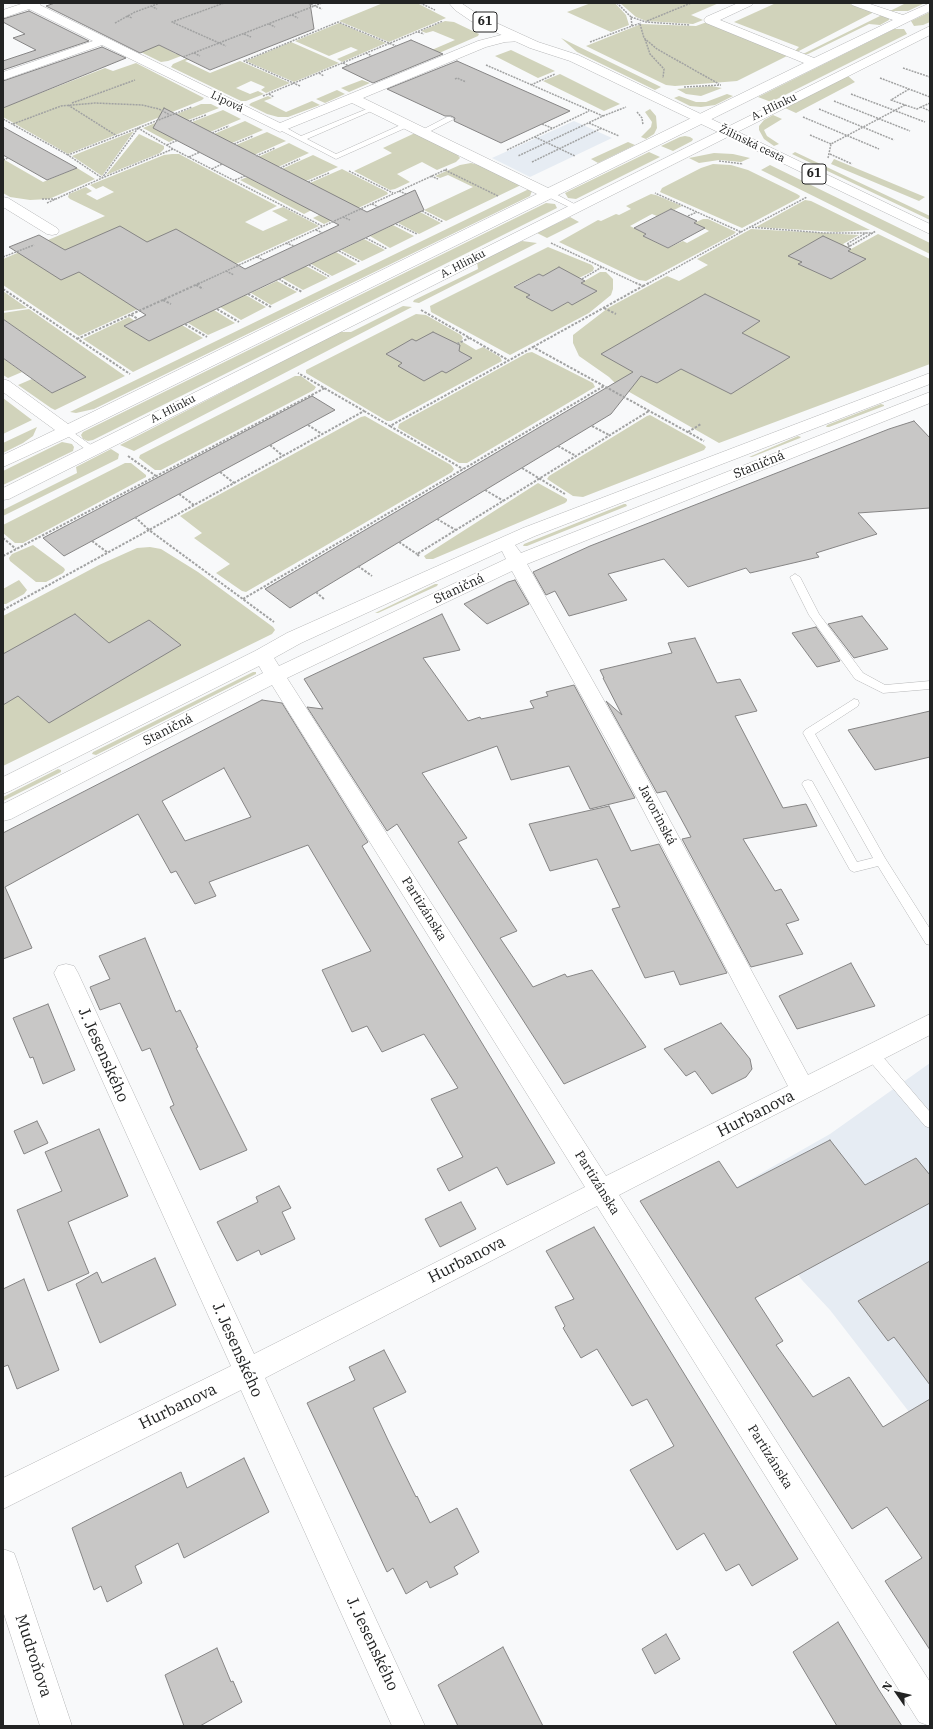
<!DOCTYPE html>
<meta charset="utf-8">
<style>
body{margin:0}
#map{position:relative;width:933px;height:1729px;overflow:hidden;background:#f8f9fa;font-family:"IBM Plex Serif",serif}
canvas{display:block}
.frame{position:absolute;inset:0;border:4px solid #222323;pointer-events:none}
.north{position:absolute;left:877px;top:1673px;width:40px;height:40px;-webkit-text-stroke:3px #fff;paint-order:stroke;rotate:304deg;font-size:11px;font-weight:700;line-height:16px;text-align:center;color:#222323}
.north::after{content:'';display:block;margin:auto;width:14px;height:18px;background:#222323;clip-path:polygon(50% 0,100% 100%,50% 72%,0 100%)}
</style>
<div id="map">
<canvas width="933" height="1729"></canvas>
<div class="frame"></div>
<div class="north">N</div>
</div>
<script>
const context = document.querySelector('canvas').getContext('2d');
context.lineJoin = 'round';
function fillPath(path, color) {
  context.fillStyle = color;
  context.fill(path, 'evenodd');
}
function toPath(rows) {
  const path = new Path2D();
  for (const r of rows) {
    path.moveTo(r[0], r[1]);
    for (let i = 2; i < r.length; i += 2) path.lineTo(r[i], r[i + 1]);
  }
  return path;
}
function stroke(path, color, width, dash) {
  context.strokeStyle = color;
  context.lineWidth = width;
  context.lineCap = dash ? 'butt' : 'round';
  context.setLineDash(dash || []);
  context.stroke(path);
}
function drawText(font, color, halo, rows, align = 'center') {
  context.font = font + ' "IBM Plex Serif",serif';
  context.lineWidth = 4;
  context.setLineDash([]);
  context.textBaseline = 'middle';
  context.strokeStyle = halo;
  context.fillStyle = color;
  for (const [text, x, y, turn = 0] of rows) {
    context.save();
    context.translate(x, y);
    context.rotate((+turn || 0) * Math.PI / 180);
    context.textAlign = isNaN(turn) ? turn : align;
    if (halo) context.strokeText(text, 0, 0);
    context.fillText(text, 0, 0);
    context.restore();
  }
}
const built = toPath([
 [574,121,612,138,530,177,492,158],
 [930,1063,930,1439,830,1310,802,1280,737,1187,830,1134]
]);
const green = toPath([
 [383,3,417,3,446,18,389,42,339,21],
 [591,3,615,3,626,15,629,25,611,32,567,12],
 [620,3,674,4,719,3,691,15,703,20,693,24,646,21,636,17],
 [776,3,847,3,874,12,797,52,795,51,799,47,734,22],
 [906,3,925,3,908,11,890,11],
 [930,12,930,22,923,25,914,26,911,21],
 [882,15,889,18,889,20,880,25,869,24,808,54,803,54],
 [445,21,454,22,477,33,479,34,478,36,421,61,413,58,455,40,433,31,426,33,421,31],
 [707,22,787,56,737,81,675,86,666,85,586,46,641,24,696,26],
 [119,23,176,54,184,51,189,53,168,61,161,62,110,37],
 [339,23,386,43,342,62,337,59,358,50,351,47,329,56,295,41],
 [894,29,904,29,907,34,771,102,758,97],
 [561,38,661,87,655,90,577,52],
 [291,42,339,63,294,82,246,61],
 [511,50,555,71,538,78,495,56],
 [194,55,196,56,185,61,210,73,240,61,290,83,266,93,261,90,265,87,251,81,236,88,250,94,258,91,264,94,246,101,241,101,171,67,173,64],
 [136,63,204,98,202,100,68,154,3,117,3,97,15,103,105,68,113,71],
 [560,74,620,104,604,111,543,81],
 [848,76,855,82,796,113,785,108],
 [362,80,370,83,349,92,341,88],
 [711,86,722,88,701,96,686,94,677,89],
 [337,90,345,94,325,103,316,99],
 [727,94,733,96,715,105,701,107,690,106,674,98,679,96,696,102,706,102],
 [268,96,272,98,264,101,286,112,312,101,320,105,288,117,278,117,267,114,249,105,251,103],
 [201,104,211,104,219,108,188,120,176,139,169,142,143,128],
 [650,109,656,116,657,128,654,134,646,139,641,137,651,127,652,122,645,112],
 [223,110,241,119,210,132,192,122],
 [773,115,782,119,764,130,767,136,779,144,774,146,764,139,759,130,759,126,764,120],
 [245,121,263,130,232,143,214,134],
 [134,131,102,176,72,156],
 [267,132,286,141,254,155,236,145],
 [415,133,456,153,460,158,456,162,437,170,422,162,397,174,410,182,395,189,390,190,354,171,392,153,383,148],
 [139,134,164,146,164,149,160,153,106,175],
 [685,136,690,137,693,139,692,141,673,151,661,146,680,137],
 [628,142,635,145,598,163,591,159],
 [289,143,309,153,278,167,258,157],
 [649,152,660,157,576,199,568,198,565,193],
 [795,152,930,216,930,220,792,154],
 [714,153,733,154,750,158,741,162,719,160,699,163,689,158],
 [172,154,179,154,277,206,245,222,263,231,288,220,272,211,283,207,319,226,79,336,3,285,3,259,105,216,70,199,68,197,69,194,86,187,92,191,86,194,97,200,114,192,103,186,96,189,90,185,164,155],
 [313,155,338,167,306,181,282,169],
 [3,159,43,182,77,168,95,179,49,199,30,200,10,197,3,193],
 [834,159,925,197,919,201,831,164],
 [471,163,479,165,521,185,446,221,424,210,473,187,448,175,440,178,435,176,460,165],
 [713,164,731,165,748,170,797,194,800,196,799,198,742,228,660,192,662,188,701,168],
 [770,165,930,243,930,254,761,170],
 [342,169,387,192,388,194,324,224,313,218,338,206,329,201,304,214,240,180,247,177,291,200,318,187,310,183],
 [529,189,532,191,530,196,94,409,76,413,70,412],
 [651,194,656,195,682,206,674,210,671,209,657,216,652,214,630,226,646,234,643,236,668,248,683,241,687,243,709,231,694,223,703,219,708,219,736,232,734,234,646,281,639,280,559,242,598,220,601,221,616,214,619,215,631,209,626,206],
 [805,200,811,201,870,230,837,232,756,227],
 [546,203,555,204,557,208,93,440,88,441,83,439,81,435,83,432],
 [420,212,441,223,419,234,398,223],
 [570,217,579,222,547,238,537,233],
 [393,225,414,236,390,248,370,236],
 [751,229,859,235,843,244,851,249,878,234,930,259,930,364,719,443,617,385,609,377,579,356,573,343,573,335,608,308,667,276,679,281,708,265,697,259],
 [364,239,385,250,362,261,341,250],
 [522,241,537,243,419,303,413,302,414,300,478,269,477,262],
 [548,247,592,265,594,268,593,271,579,278,558,268,543,276,539,274,514,286,530,295,527,297,552,311,568,302,572,304,597,291,581,283,600,272,606,272,613,279,613,289,611,295,589,313,510,355,431,312,430,306],
 [336,252,357,264,332,276,311,264],
 [306,266,328,278,303,290,282,278],
 [277,281,297,292,271,305,251,293],
 [3,291,27,308,3,311],
 [246,295,266,307,241,320,220,307],
 [403,306,412,307,134,451,120,445,339,332,351,332],
 [29,309,125,376,55,410,51,408,18,385,32,379,52,393,85,377,3,319,3,313],
 [214,310,235,323,208,335,188,323],
 [416,314,426,315,461,335,463,338,461,341,476,350,483,347,500,357,502,361,391,421,387,421,306,373,306,370],
 [129,317,135,321,125,326,149,341,182,325,203,338,133,372,83,339],
 [532,352,593,383,595,387,467,463,459,463,398,428,399,424,527,353],
 [3,358,22,372,8,378,3,375],
 [295,376,301,376,316,387,314,390,161,470,155,470,139,458,140,455],
 [3,398,32,420,3,434],
 [881,404,884,405,884,406,829,427,826,427,827,425],
 [650,415,704,445,706,447,704,450,583,497,573,496,547,479,549,476,647,416],
 [365,416,451,465,454,469,452,472,246,592,242,591,216,573,230,564,194,538,202,533,180,516,361,417],
 [37,427,33,436,23,443,3,453,3,443],
 [798,436,801,437,800,438,752,457,749,457],
 [62,442,72,444,74,447,73,451,3,485,3,471],
 [111,449,119,454,118,459,3,516,3,510,77,473,76,467],
 [125,463,131,463,146,475,146,477,23,543,15,543,3,533,3,525],
 [538,483,567,499,567,501,565,503,433,559,426,559,424,556],
 [624,504,626,504,627,506,527,546,523,546,524,544],
 [33,545,64,568,65,570,63,573,46,582,36,582,10,561,9,558,12,554],
 [150,547,161,549,198,572,273,627,275,630,272,634,3,766,3,616,99,565,137,548],
 [19,580,27,590,24,594,6,604,3,604,3,589],
 [435,584,438,584,437,586,378,613,375,613],
 [253,672,256,672,256,674,96,755,92,754,93,752],
 [58,769,61,770,61,772,3,801,3,797]
]);
const building = toPath([
 [55,3,310,3,314,29,210,70,159,45,140,53,46,6,55,3],
 [29,11,89,41,3,70,3,61,36,50,13,38,25,34,3,22,3,19,29,11],
 [411,40,443,54,373,83,342,68,411,40],
 [102,47,126,58,3,108,3,81,102,47],
 [457,61,570,111,501,143,454,121,455,118,451,116,445,116,387,89,457,61],
 [164,108,367,212,415,190,424,210,149,341,124,326,146,315,79,272,61,280,9,247,39,235,65,250,120,226,147,242,176,229,245,269,339,225,153,128,164,108],
 [3,127,77,168,47,180,3,155,3,127],
 [671,209,697,221,694,223,705,228,668,248,643,236,646,234,634,228,671,209],
 [823,236,851,249,848,251,866,259,831,279,798,264,802,262,788,256,823,236],
 [559,267,585,281,581,283,597,291,572,305,568,302,552,311,526,297,530,295,514,287,539,274,543,276,559,267],
 [705,294,760,321,742,333,790,357,731,394,681,369,657,383,641,376,611,414,290,608,265,589,633,372,601,354,705,294],
 [3,319,86,377,52,393,3,358,3,319],
 [433,332,460,345,459,351,472,358,446,373,442,371,424,381,398,366,402,363,386,354,412,339,416,341,433,332],
 [312,396,335,410,64,556,43,538,312,396],
 [914,421,930,438,930,508,858,513,877,534,816,553,819,557,750,573,746,568,688,587,664,559,608,574,627,600,569,616,555,591,546,595,533,572,590,546,889,429,914,421],
 [515,580,529,604,487,624,464,604,508,582,515,580],
 [75,614,109,643,149,620,181,645,49,723,18,696,3,705,3,654,75,614],
 [442,614,460,650,423,658,468,721,480,717,481,719,534,708,530,701,548,696,546,692,574,685,635,798,590,809,569,766,511,780,497,746,422,773,467,838,458,842,517,931,500,938,533,987,565,974,567,977,592,970,646,1047,564,1084,397,824,387,831,307,707,323,709,304,679,442,614],
 [862,616,888,649,854,658,828,624,862,616],
 [816,627,840,661,817,667,792,633,816,627],
 [695,638,717,683,740,679,757,711,735,716,783,808,806,804,817,826,743,839,775,891,781,889,799,920,786,924,803,954,751,967,682,839,691,837,666,791,657,793,606,701,622,715,603,678,604,678,600,670,672,653,668,643,695,638],
 [262,700,282,703,368,842,362,846,555,1163,507,1185,497,1167,449,1191,437,1169,463,1157,431,1099,458,1088,424,1034,382,1052,367,1026,352,1032,322,970,371,951,308,845,209,882,216,896,195,904,176,871,171,873,138,814,5,887,32,948,3,959,3,833,262,700],
 [224,768,251,817,185,841,162,801,224,768],
 [930,711,930,757,875,770,848,730,930,711],
 [609,806,631,851,659,844,727,973,680,985,674,971,645,978,612,909,620,907,597,859,550,871,529,824,609,806],
 [145,938,176,1012,180,1010,198,1047,196,1048,247,1150,200,1170,170,1107,174,1105,150,1048,142,1051,120,1003,100,1010,90,987,110,979,99,956,145,938],
 [851,963,875,1006,797,1029,779,996,851,963],
 [48,1004,75,1070,43,1084,33,1057,30,1058,13,1018,48,1004],
 [721,1023,750,1059,752,1069,746,1077,712,1094,695,1071,686,1076,664,1049,721,1023],
 [37,1121,48,1143,24,1154,14,1131,37,1121],
 [99,1129,128,1196,68,1222,89,1273,48,1291,17,1210,62,1191,45,1152,99,1129],
 [830,1140,865,1185,916,1158,930,1175,930,1203,755,1298,783,1341,776,1345,813,1397,849,1377,883,1427,930,1399,930,1650,885,1581,922,1558,887,1507,852,1529,640,1201,719,1161,737,1188,830,1140],
 [279,1186,291,1208,282,1212,295,1239,261,1255,259,1250,237,1261,217,1222,258,1202,256,1197,279,1186],
 [461,1202,476,1229,440,1247,425,1219,461,1202],
 [594,1227,798,1559,752,1586,739,1564,726,1571,704,1533,677,1550,630,1470,674,1446,647,1399,632,1406,597,1349,581,1358,563,1328,565,1326,555,1307,574,1299,546,1251,594,1227],
 [155,1258,176,1305,100,1343,76,1284,97,1272,102,1283,155,1258],
 [930,1261,930,1385,894,1337,888,1341,858,1301,930,1261],
 [24,1279,59,1370,17,1389,8,1365,3,1367,3,1289,24,1279],
 [384,1350,406,1392,373,1408,388,1440,416,1497,417,1496,430,1523,457,1508,479,1552,454,1567,458,1574,430,1588,427,1581,406,1594,393,1568,387,1572,307,1403,355,1380,349,1367,384,1350],
 [244,1458,269,1512,184,1558,178,1543,135,1566,142,1583,107,1602,101,1586,94,1590,72,1528,181,1472,187,1488,244,1458],
 [838,1622,879,1690,902,1726,837,1726,793,1652,838,1622],
 [666,1634,680,1659,655,1674,642,1649,666,1634],
 [503,1647,543,1726,458,1726,438,1685,503,1647],
 [217,1648,231,1682,233,1681,242,1702,200,1726,184,1726,165,1675,217,1648]
]);
const pathFar1 = toPath([
 [224,3,172,22,226,46],
 [308,3,322,9],
 [420,3,435,10],
 [151,6,157,9],
 [292,15,298,18],
 [127,16,132,18],
 [631,17,646,22,690,25],
 [647,21,691,3],
 [115,23,135,12,160,3],
 [269,24,275,27],
 [640,24,644,38,657,49,719,84],
 [632,26,641,23],
 [418,32,424,34],
 [244,34,251,37],
 [645,39,650,54,664,69,663,78],
 [590,42,632,26,631,17,617,3],
 [194,53,200,56],
 [366,53,372,56],
 [183,57,322,3],
 [343,63,349,66],
 [486,65,603,116,518,156],
 [903,68,930,77],
 [319,73,324,76],
 [880,78,930,97],
 [455,79,457,78,466,82],
 [531,85,555,74],
 [300,86,244,61,338,22,396,46],
 [684,87,721,85],
 [269,94,274,97],
 [851,94,925,122],
 [263,96,443,21],
 [834,101,910,131],
 [72,103,135,80],
 [930,103,921,107,930,111],
 [68,105,117,136],
 [905,105,917,109,921,107],
 [819,109,894,140],
 [637,112,642,118,643,125],
 [603,116,626,107],
 [803,117,879,149],
 [3,119,68,155],
 [190,121,206,115],
 [589,123,619,136],
 [13,124,61,106,95,103,142,105,159,109,170,115],
 [542,124,552,128],
 [138,128,102,178,68,155,138,128],
 [212,133,229,126],
 [810,135,831,144],
 [535,137,575,156],
 [234,144,253,136],
 [167,145,178,140],
 [173,149,138,128,192,107],
 [507,150,589,111],
 [830,154,852,164],
 [256,156,275,148],
 [189,157,200,152],
 [828,158,831,144,905,105,891,100,909,89],
 [3,160,8,158],
 [719,161,743,164],
 [532,162,602,128],
 [280,168,300,159],
 [212,169,222,164],
 [445,170,498,196],
 [349,171,393,193],
 [431,176,438,179],
 [235,180,245,176],
 [308,182,329,173],
 [399,191,406,194],
 [42,199,55,199],
 [47,203,102,178,173,149,322,226],
 [372,204,379,207],
 [422,211,443,222],
 [688,216,697,212],
 [343,217,350,220],
 [396,224,417,234],
 [749,227,824,233,873,233],
 [316,230,323,233],
 [741,232,807,197],
 [366,238,387,249],
 [286,243,294,246],
 [551,243,638,284],
 [850,246,876,231],
 [848,247,850,246,847,244,866,233],
 [339,251,360,262],
 [3,257,34,245],
 [257,257,264,260],
 [309,265,330,277],
 [226,271,234,275],
 [279,279,287,284],
 [582,279,602,267],
 [198,284,447,169],
 [647,284,741,232,655,193]
]);
const path = toPath([
 [285,283,302,292],
 [196,285,203,289],
 [643,286,649,283],
 [3,289,130,374],
 [248,294,271,307],
 [163,300,171,304],
 [604,308,616,314],
 [217,309,239,322],
 [421,310,508,360],
 [131,315,138,319],
 [185,324,207,337],
 [77,339,200,283],
 [457,344,469,338],
 [533,347,643,286,636,283],
 [364,411,390,426,533,347,704,441],
 [308,425,322,434],
 [390,426,463,469],
 [592,426,609,435],
 [688,432,701,424],
 [270,445,283,456],
 [558,446,576,456],
 [128,456,156,476],
 [522,468,565,494],
 [220,472,234,483],
 [485,490,504,501],
 [179,494,194,505],
 [135,517,149,530,364,411,298,373],
 [437,519,456,530],
 [3,538,16,549],
 [92,541,107,552],
 [399,542,417,554],
 [3,556,325,388],
 [419,556,417,554,649,411],
 [358,566,372,576],
 [316,592,324,599],
 [243,599,604,386],
 [3,610,149,530,274,622]
]);
const lane = toPath([
 [374,106,378,108,376,109,307,139,336,154,405,123,411,123,412,125,336,159,276,128,277,126,283,126,301,136,374,106],
 [447,117,450,117,454,119,425,134,422,134,418,132,447,117],
 [546,192,552,192,580,207,579,209,573,209,546,196,546,192],
 [67,428,95,448,97,450,95,452,89,452,64,433,62,431,67,428],
 [795,574,800,577,819,614,863,673,885,685,930,681,930,689,883,693,855,679,809,615,790,577,795,574],
 [854,699,858,700,859,703,858,706,815,734,885,858,930,929,930,945,926,944,878,866,854,872,850,870,802,784,804,781,808,780,812,781,857,862,873,858,803,733,805,730,854,699],
 [872,1048,877,1050,930,1112,930,1128,925,1126,867,1058,865,1054,867,1050,872,1048]
]);
const street = toPath([
 [24,3,42,3,40,5,280,123,478,41,505,34,522,35,524,38,522,41,505,42,486,47,363,98,548,188,804,63,706,23,704,20,706,17,738,3,754,3,752,5,720,20,814,58,893,20,852,5,850,3,867,3,903,15,930,3,930,11,73,435,3,467,3,455,55,430,3,392,3,379,9,381,68,424,537,194,352,103,280,132,102,45,3,80,3,72,93,41,29,9,3,18,3,10,24,3],
 [930,26,930,35,9,499,3,500,3,488,930,26],
 [3,197,8,198,57,228,59,231,57,234,52,235,47,234,3,207,3,197],
 [930,373,930,384,535,536,515,545,521,553,930,392,930,403,527,564,629,745,808,1075,930,1014,930,1035,619,1195,930,1682,930,1726,919,1722,597,1206,265,1378,425,1726,392,1726,241,1390,3,1509,3,1478,231,1366,54,973,58,966,66,964,74,966,78,973,254,1354,585,1187,272,685,11,819,3,821,3,804,263,673,259,666,10,791,3,794,3,777,255,651,287,633,523,528,930,373],
 [502,551,506,559,279,666,274,658,301,643,502,551],
 [512,571,609,745,788,1086,606,1176,287,678,512,571],
 [3,1549,14,1553,18,1564,72,1726,40,1726,3,1611,3,1549]
]);
const primary = toPath([
 [449,3,461,3,479,15,538,42,578,55,930,224,930,234,570,61,530,48,471,21,455,10,449,3]
]);
const farStreetnames = [
 ["Lipová",227,102,26],
 ["A. Hlinku",774,107,-26],
 ["Žilinská cesta",752,144,26],
 ["A. Hlinku",463,264,-27],
 ["A. Hlinku",173,409,-27]
];
const shields = [
 [485,22,24],
 [814,174,24]
];
const shieldNames = [
 ["61",485,22],
 ["61",814,174]
];
const streetNames = [
 ["Staničná",759,465,-22],
 ["Staničná",459,589,-25],
 ["Staničná",168,730,-27],
 ["Javorinská",657,815,62],
 ["Partizánska",424,909,58],
 ["Partizánska",597,1183,58],
 ["Partizánska",770,1457,58]
];
const nearStreetnames = [
 ["J. Jesenského",103,1055,66],
 ["Hurbanova",756,1114,-27],
 ["Hurbanova",467,1260,-27],
 ["J. Jesenského",237,1350,66],
 ["Hurbanova",178,1407,-26],
 ["J. Jesenského",372,1644,65],
 ["Mudroňova",33,1656,72]
];
fillPath(built, '#e6ecf3');
fillPath(green, '#d1d3bb');
fillPath(building, '#c8c7c6');
stroke(building, '#868585', 1);
stroke(lane, '#b6b7b8', 1);
stroke(street, '#b6b7b8', 1);
stroke(primary, '#b6b7b8', 1);
stroke(pathFar1, '#a1a2a2', 1.5, [2, 1]);
stroke(path, '#a1a2a2', 2, [2.5, 1.5]);
fillPath(lane, '#fff');
fillPath(street, '#fff');
fillPath(primary, '#fff');
drawText('11px', '#222323', '#fff', farStreetnames);
for (const [x, y, w] of shields) {
  const box = new Path2D();
  box.roundRect(x - w / 2, y - 10, w, 20, 3);
  context.fillStyle = '#fff';
  context.fill(box);
  stroke(box, '#222323', 1);
}
drawText('bold 12px', '#222323', null, shieldNames);
drawText('13px', '#222323', '#fff', streetNames);
drawText('16px', '#222323', '#fff', nearStreetnames);
</script>
